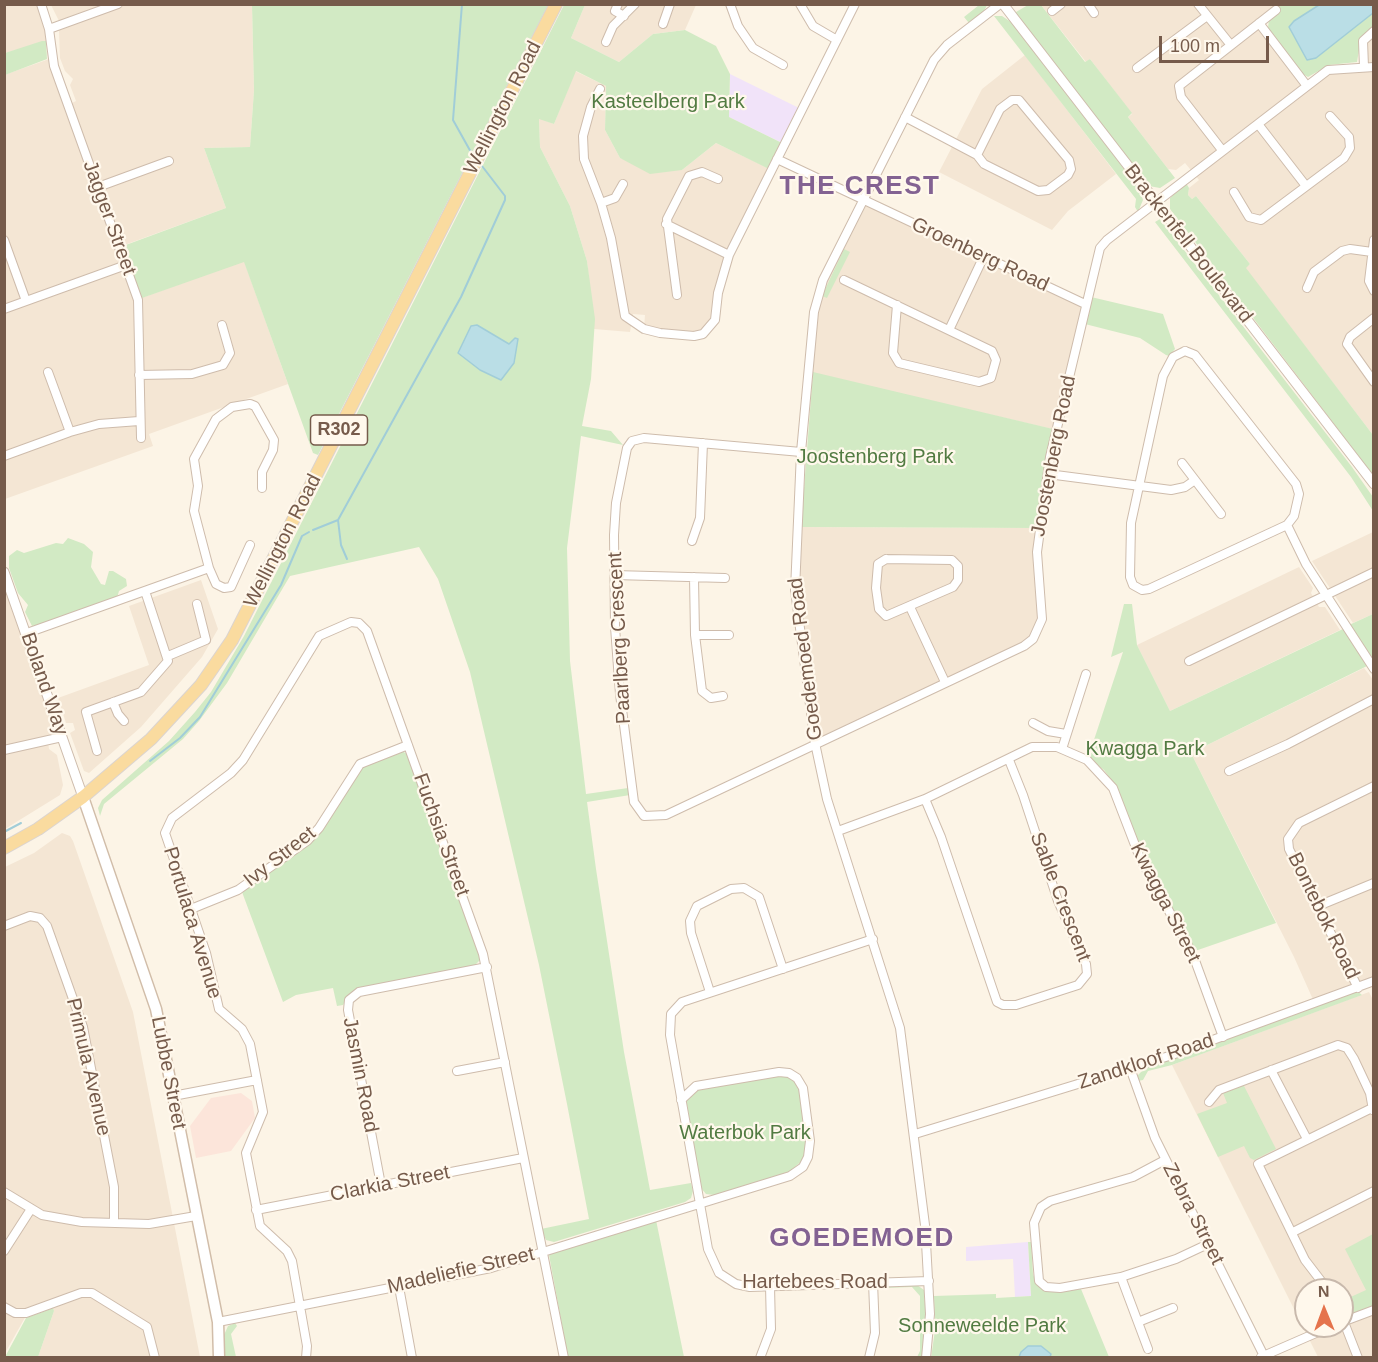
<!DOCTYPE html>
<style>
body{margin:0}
#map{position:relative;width:1378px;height:1362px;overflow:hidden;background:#fcf4e6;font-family:Helvetica,sans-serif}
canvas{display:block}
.frame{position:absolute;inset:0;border:6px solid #765b4b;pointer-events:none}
.north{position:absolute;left:1294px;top:1278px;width:60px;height:60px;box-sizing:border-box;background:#fff8ec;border:2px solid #c8b9ac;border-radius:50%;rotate:359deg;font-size:16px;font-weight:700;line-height:24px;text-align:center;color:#765b4b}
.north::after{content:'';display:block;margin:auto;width:21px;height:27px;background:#e5734c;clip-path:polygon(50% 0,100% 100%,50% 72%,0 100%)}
.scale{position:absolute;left:1159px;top:36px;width:110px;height:27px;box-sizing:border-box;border:3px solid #765b4b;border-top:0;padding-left:8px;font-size:18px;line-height:21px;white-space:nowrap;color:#765b4b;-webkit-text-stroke:4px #fff8ec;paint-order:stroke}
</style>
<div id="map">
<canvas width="1378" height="1362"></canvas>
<div class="frame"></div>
<div class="north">N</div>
<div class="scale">100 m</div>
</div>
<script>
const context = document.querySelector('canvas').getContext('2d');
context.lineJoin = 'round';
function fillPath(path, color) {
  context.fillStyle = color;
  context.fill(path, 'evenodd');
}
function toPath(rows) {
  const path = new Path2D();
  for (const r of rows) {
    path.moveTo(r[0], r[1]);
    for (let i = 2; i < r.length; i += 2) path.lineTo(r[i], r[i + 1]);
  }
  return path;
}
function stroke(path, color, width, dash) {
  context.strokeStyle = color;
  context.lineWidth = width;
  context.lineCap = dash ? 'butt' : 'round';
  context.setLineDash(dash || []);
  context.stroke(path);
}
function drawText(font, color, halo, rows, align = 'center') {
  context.font = font + ' Helvetica,sans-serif';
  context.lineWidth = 4.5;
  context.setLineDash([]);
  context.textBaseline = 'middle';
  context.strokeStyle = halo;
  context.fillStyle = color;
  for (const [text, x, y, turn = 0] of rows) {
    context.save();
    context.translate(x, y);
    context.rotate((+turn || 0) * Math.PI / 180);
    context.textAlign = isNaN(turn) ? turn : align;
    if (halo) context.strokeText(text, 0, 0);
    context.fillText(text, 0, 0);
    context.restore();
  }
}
const residential = toPath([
 [4,5,41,5,50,41,5,53],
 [51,5,252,5,254,90,250,147,204,148,226,208,119,247,138,299,244,261,288,384,149,434,153,446,5,499,4,75,52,58,68,105,76,101,70,85,73,79,65,71,60,58,59,30,63,29],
 [585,5,696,5,685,30,653,34,619,62,571,38],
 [1041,5,1276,5,1278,7,1258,22,1307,86,1329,70,1364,67,1364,44,1373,32,1373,435,1245,268,1250,264,1196,196,1192,199,1188,195,1189,188,1199,180,1185,163,1176,170,1168,169,1128,117,1132,114,1090,59,1086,62],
 [1025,55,1116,174,1068,211,1052,230,939,172,982,89],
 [575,71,606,86,605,130,620,158,682,170,716,143,772,170,729,255,714,321,704,333,644,328,645,315,633,314,630,332,594,329,587,261,570,206,540,147,539,118,554,124],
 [863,200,1085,304,1056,430,808,372,815,303],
 [797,527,1040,528,1042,613,1034,639,815,744,796,603],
 [1373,532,1373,614,1353,623,1312,561],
 [1299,567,1313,588,1311,593,1319,607,1325,607,1340,630,1170,711,1137,645],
 [4,573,61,738,48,741,49,749,57,755,63,785,60,795,5,829],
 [201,580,218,629,202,657,141,727,89,773,84,771,70,733,75,730,73,723,66,723,58,698,149,665,129,606],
 [1364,668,1374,681,1373,982,1315,1004,1294,957,1191,753],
 [62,833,70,836,73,841,133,1012,200,1357,38,1357,54,1311,51,1305,27,1314,5,1353,5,867,34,853],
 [1369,992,1374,1002,1373,1357,1318,1357,1172,1065],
 [1306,1290,1342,1290,1342,1326,1306,1326]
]);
const commercial = toPath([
 [241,1093,252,1101,255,1118,231,1151,196,1158,190,1126,211,1098]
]);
const education = toPath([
 [730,74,799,108,782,143,729,117],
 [1028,1242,1031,1296,1015,1297,1013,1259,966,1261,966,1247]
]);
const green = toPath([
 [252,5,548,5,318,455,313,453,244,262,142,298,123,246,226,208,204,148,250,147,254,90],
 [564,5,585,5,571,38,619,62,653,34,685,30,716,46,730,74,729,117,782,143,769,169,716,143,682,170,650,174,620,158,605,130,606,86,576,71,554,124,539,119,540,147,570,206,587,261,595,319,591,379,582,426,611,431,623,445,581,436,567,548,570,661,586,794,628,788,630,795,587,802,596,869,624,1052,650,1190,691,1183,693,1191,691,1198,685,1202,554,1242,546,1240,541,1229,589,1219,567,1104,539,965,470,672,438,579,419,547,290,576,227,683,199,721,183,739,104,804,100,816,98,808,102,800,169,741,195,712,211,692,244,636],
 [979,5,987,5,984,11,969,23,964,17],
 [1028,5,1041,5,1085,62,1090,59,1132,113,1128,117,1175,178,1160,188,1149,186,1016,14,1016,12],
 [1276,5,1373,5,1373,27,1361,38,1357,62,1329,65,1308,77,1303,74,1268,28,1269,19,1280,10],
 [994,16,1002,16,1011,22,1139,188,1143,200,1138,212,1135,207,1136,199],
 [42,41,46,41,47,59,5,75,5,53],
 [1186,183,1189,188,1188,195,1192,199,1196,196,1250,264,1246,268,1373,435,1373,475,1170,209,1170,198],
 [1160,219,1352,467,1373,497,1373,511,1351,477,1155,222],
 [844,249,850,252,827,298,822,296],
 [1091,297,1163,314,1175,349,1169,356,1166,355,1140,338,1085,324],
 [813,372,1053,429,1036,528,801,527],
 [68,538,84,544,93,552,91,567,101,584,105,585,109,571,113,571,126,579,127,586,119,591,117,598,61,617,59,620,32,626,25,612,28,605,18,593,9,568,9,556,17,550,24,553,56,543,63,544],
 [1124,604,1132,604,1137,645,1170,711,1343,629,1367,666,1191,753,1276,923,1195,951,1148,867,1117,788,1104,770,1088,758,1123,652,1111,657],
 [1373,614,1373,662,1349,625],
 [402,751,407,754,481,955,480,960,474,966,359,988,348,996,343,1005,337,1006,333,988,296,995,283,1002,242,892,318,836,363,765],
 [1357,991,1362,995,1172,1065,1148,1071,1143,1080,1138,1081,1138,1075,1145,1068],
 [781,1075,795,1080,799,1086,807,1141,803,1160,789,1172,714,1195,706,1194,701,1188,686,1099,695,1090],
 [1243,1084,1276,1149,1254,1160,1250,1158,1244,1146,1218,1157,1197,1114,1227,1103,1223,1093,1224,1090],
 [656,1220,684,1357,568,1357,549,1255,551,1252],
 [1373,1234,1373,1306,1347,1315,1342,1311,1342,1301,1366,1290,1345,1249],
 [1028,1242,1031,1242,1033,1274,1037,1285,1051,1292,1081,1289,1109,1357,1050,1357,1051,1354,1021,1352,1019,1357,931,1358,935,1330,934,1296,996,1294,996,1298,1031,1296],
 [886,1285,917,1285,924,1290,926,1321,922,1357,917,1357,920,1351,920,1296,912,1287,883,1288],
 [53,1308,54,1311,38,1357,5,1357,26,1318],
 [235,1323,237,1326,231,1334,236,1357,225,1357,224,1335,228,1326]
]);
const water = toPath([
 [1319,5,1373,5,1373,13,1316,58,1307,60,1289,27,1294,21,1319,5],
 [477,325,509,344,515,338,518,339,514,363,501,380,480,370,458,353,471,326,477,325],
 [1028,1346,1041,1346,1051,1354,1050,1357,1019,1357,1021,1352,1028,1346]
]);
const stream = toPath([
 [462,4,453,120,472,154],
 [313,530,338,520],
 [347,559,341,545,338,520,461,297,505,200,505,196,482,166],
 [150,761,180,738,200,717,281,585,302,536,309,532],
 [4,832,21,823]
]);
const minor = toPath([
 [41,4,49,29,54,66,138,300,141,438],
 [618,4,615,11,624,16],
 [730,4,738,26,753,48,783,65],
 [800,4,813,26,837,40],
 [1088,4,1094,13],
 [1198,4,1230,44],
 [1052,11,1061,4],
 [1259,23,1307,86],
 [663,24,670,4],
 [49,29,118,4],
 [606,42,613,26,635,4],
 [1364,67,1363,41,1374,31],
 [1137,68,1207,16],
 [600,89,591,107,583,136,584,159,601,203],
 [905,117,977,155,984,164,1038,191,1048,190,1068,175,1071,169,1069,160,1019,100,1012,100,1000,109,977,155],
 [1258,124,1306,186],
 [1222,150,1181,97,1179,86,1276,10],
 [777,159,1085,304],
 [623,184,615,198,601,203,611,238,625,316,644,329,660,333,694,336,703,334,715,320,718,293,729,255,855,4],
 [98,187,169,161],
 [1234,192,1249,217,1261,220,1344,158,1350,148,1349,137,1330,116],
 [666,224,729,255],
 [4,240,26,301],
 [1374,240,1369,281,1374,291],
 [844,280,990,350,992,351,996,360,991,378,979,382,899,363,893,353,897,305],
 [1307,288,1314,272,1342,251,1350,249,1372,252],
 [677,295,667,219,689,176,702,172,718,179],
 [4,309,126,265],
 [1374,318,1350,337,1347,344,1374,382],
 [949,330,983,258],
 [1185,351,1195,355,1296,484,1299,494,1294,516,1287,525,1149,589,1142,590,1133,585,1130,577,1131,523,1163,376,1173,357,1185,351],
 [48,372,70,432],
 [139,375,192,374,223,365,230,353,222,325],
 [801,452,644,438,632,441,627,448,616,503,614,535,615,627,620,694,634,802,644,816,666,815,1024,646,1033,639,1042,619,1037,552,1050,457,1100,248,1107,240,1328,70,1374,67],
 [4,456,70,432,99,424,139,421],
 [1182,463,1221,514],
 [1048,474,1171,490,1185,487,1195,480],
 [1287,525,1306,564,1374,669],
 [692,541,700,518,703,443],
 [886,559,952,560,958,566,958,580,953,587,886,616,879,609,876,588,878,564,886,559],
 [209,568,216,584,224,588,231,587,250,545],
 [614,575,725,578],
 [694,577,695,635,702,691,711,698,723,696],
 [910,607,945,682],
 [27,633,209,568,194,511,198,486,194,459,216,419,232,407,250,404,255,406,274,440,273,450,262,472,262,488],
 [695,635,729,635],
 [168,656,206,640,197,604],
 [1189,661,1374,572],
 [113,702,118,714,124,721],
 [1033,723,1048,731,1066,734],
 [1062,749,1086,674],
 [4,750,62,737],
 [97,751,86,712,141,692,168,661,145,591],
 [1229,771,1288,744,1374,699],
 [925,799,941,837,997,1002,1003,1005,1016,1005,1078,985,1087,974,1086,964,1058,901,1023,795,1009,760],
 [838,831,925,799,1032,747,1057,747,1087,760,1113,788,1140,858,1193,955,1223,1037],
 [1318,906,1374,883],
 [191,909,238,890,307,841,319,828,360,764,408,745],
 [4,926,30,916,40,918,47,926,83,1027,114,1187,114,1223],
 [873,939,682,1002,671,1014,670,1035,708,1249,719,1273,736,1284,750,1287,929,1281],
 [1358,988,1289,849,1288,839,1299,823,1374,786],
 [710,992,691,933,690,921,697,906,731,889,744,888,759,897,783,969],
 [1130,1068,1155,1138,1264,1356],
 [1271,1070,1307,1139],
 [457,1071,505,1062],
 [173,1096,257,1080],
 [1209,1102,1219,1090,1338,1045,1347,1048,1354,1059,1370,1093,1373,1110],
 [915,1134,1169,1056,1374,981],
 [1165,1160,1133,1177,1050,1201,1041,1207,1034,1223,1039,1281,1046,1287,1060,1288,1121,1277,1176,1259,1208,1244],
 [381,1185,348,1010,349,1000,359,992,487,967],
 [4,1192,42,1215,82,1222,149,1224,196,1216],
 [256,1210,523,1158],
 [1293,1232,1374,1191],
 [4,1251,31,1209],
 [1121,1277,1148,1349],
 [399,1287,412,1358],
 [1328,1290,1305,1260,1258,1164,1372,1108],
 [4,1307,15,1313,26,1313,81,1293,92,1293,147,1327,155,1358],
 [1342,1317,1358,1358],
 [218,1322,491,1268,790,1176,803,1167,808,1157,810,1141,803,1088,797,1078,789,1073,779,1072,696,1086,681,1100],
 [1138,1322,1173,1308],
 [1342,1322,1374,1310],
 [1261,1357,1332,1326],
 [306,1358,307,1346,292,1261,287,1251,260,1226,246,1153,263,1112,250,1044,242,1029,219,1009,206,953,165,833,172,818,231,773,243,760,319,636,351,622,359,623,367,631,483,954,564,1358],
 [760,1358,771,1329,770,1286],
 [869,1358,875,1333,873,1282],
 [926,1358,930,1314,925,1225,900,1028,827,799,815,743,795,590,801,452,814,312,823,280,934,60,947,45,1000,4]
]);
const tertiary = toPath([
 [1003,4,1374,484],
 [4,572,83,797]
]);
const secondary = toPath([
 [83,797,156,1009,218,1322,219,1358]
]);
const primary = toPath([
 [4,848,38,829,83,797,151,739,201,685,232,640,556,4]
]);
const shields = [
 [339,430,57]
];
const shieldNames = [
 ["R302",339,430]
];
const parkNames = [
 ["Kasteelberg Park",668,102],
 ["Joostenberg Park",875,457],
 ["Kwagga Park",1145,749],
 ["Waterbok Park",745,1133],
 ["Sonneweelde Park",982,1326]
];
const streetNames = [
 ["Wellington Road",503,108,-63],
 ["Jagger Street",109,218,70],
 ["Brackenfell Boulevard",1188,244,52],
 ["Groenberg Road",980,255,25],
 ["Joostenberg Road",1054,456,-79],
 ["Wellington Road",283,541,-63],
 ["Paarlberg Crescent",620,638,-93],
 ["Goedemoed Road",806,659,-97],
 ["Boland Way",44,684,71],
 ["Fuchsia Street",441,835,70],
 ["Ivy Street",280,857,-38],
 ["Sable Crescent",1060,897,69],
 ["Kwagga Street",1165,903,63],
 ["Bontebok Road",1323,916,64],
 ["Portulaca Avenue",192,923,73],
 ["Zandkloof Road",1146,1062,-18],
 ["Primula Avenue",88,1067,77],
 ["Lubbe Street",168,1073,79],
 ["Jasmin Road",360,1075,79],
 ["Clarkia Street",390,1184,-11],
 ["Zebra Street",1193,1214,63],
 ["Madeliefie Street",461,1271,-13],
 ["Hartebees Road",815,1282]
];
const districtNames = [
 ["THE CREST",860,187],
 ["GOEDEMOED",862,1239]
];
fillPath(residential, '#f4e6d4');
fillPath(commercial, '#fce5da');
fillPath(education, '#f1e3f9');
fillPath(green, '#d2eac4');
fillPath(water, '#badee6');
stroke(water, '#a1cdd8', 1.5);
stroke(stream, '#a1cdd8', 2);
stroke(minor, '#cebcac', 10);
stroke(tertiary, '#cebcac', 11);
stroke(secondary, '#d1bda9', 13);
stroke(primary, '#dbd4d0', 14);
stroke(minor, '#fff', 8);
stroke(tertiary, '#fff', 9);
stroke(secondary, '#fff', 10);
stroke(primary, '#fadb9f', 12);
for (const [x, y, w] of shields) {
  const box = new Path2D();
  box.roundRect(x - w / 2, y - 15, w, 30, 4.5);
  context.fillStyle = '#fff8ec';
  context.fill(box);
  stroke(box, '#765b4b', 1.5);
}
drawText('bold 18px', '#765b4b', null, shieldNames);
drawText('20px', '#527b42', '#fff8ec', parkNames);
drawText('20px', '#765b4b', '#fff8ec', streetNames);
context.letterSpacing = '1.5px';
drawText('bold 26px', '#836292', '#fff8ec', districtNames);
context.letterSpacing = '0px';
</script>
